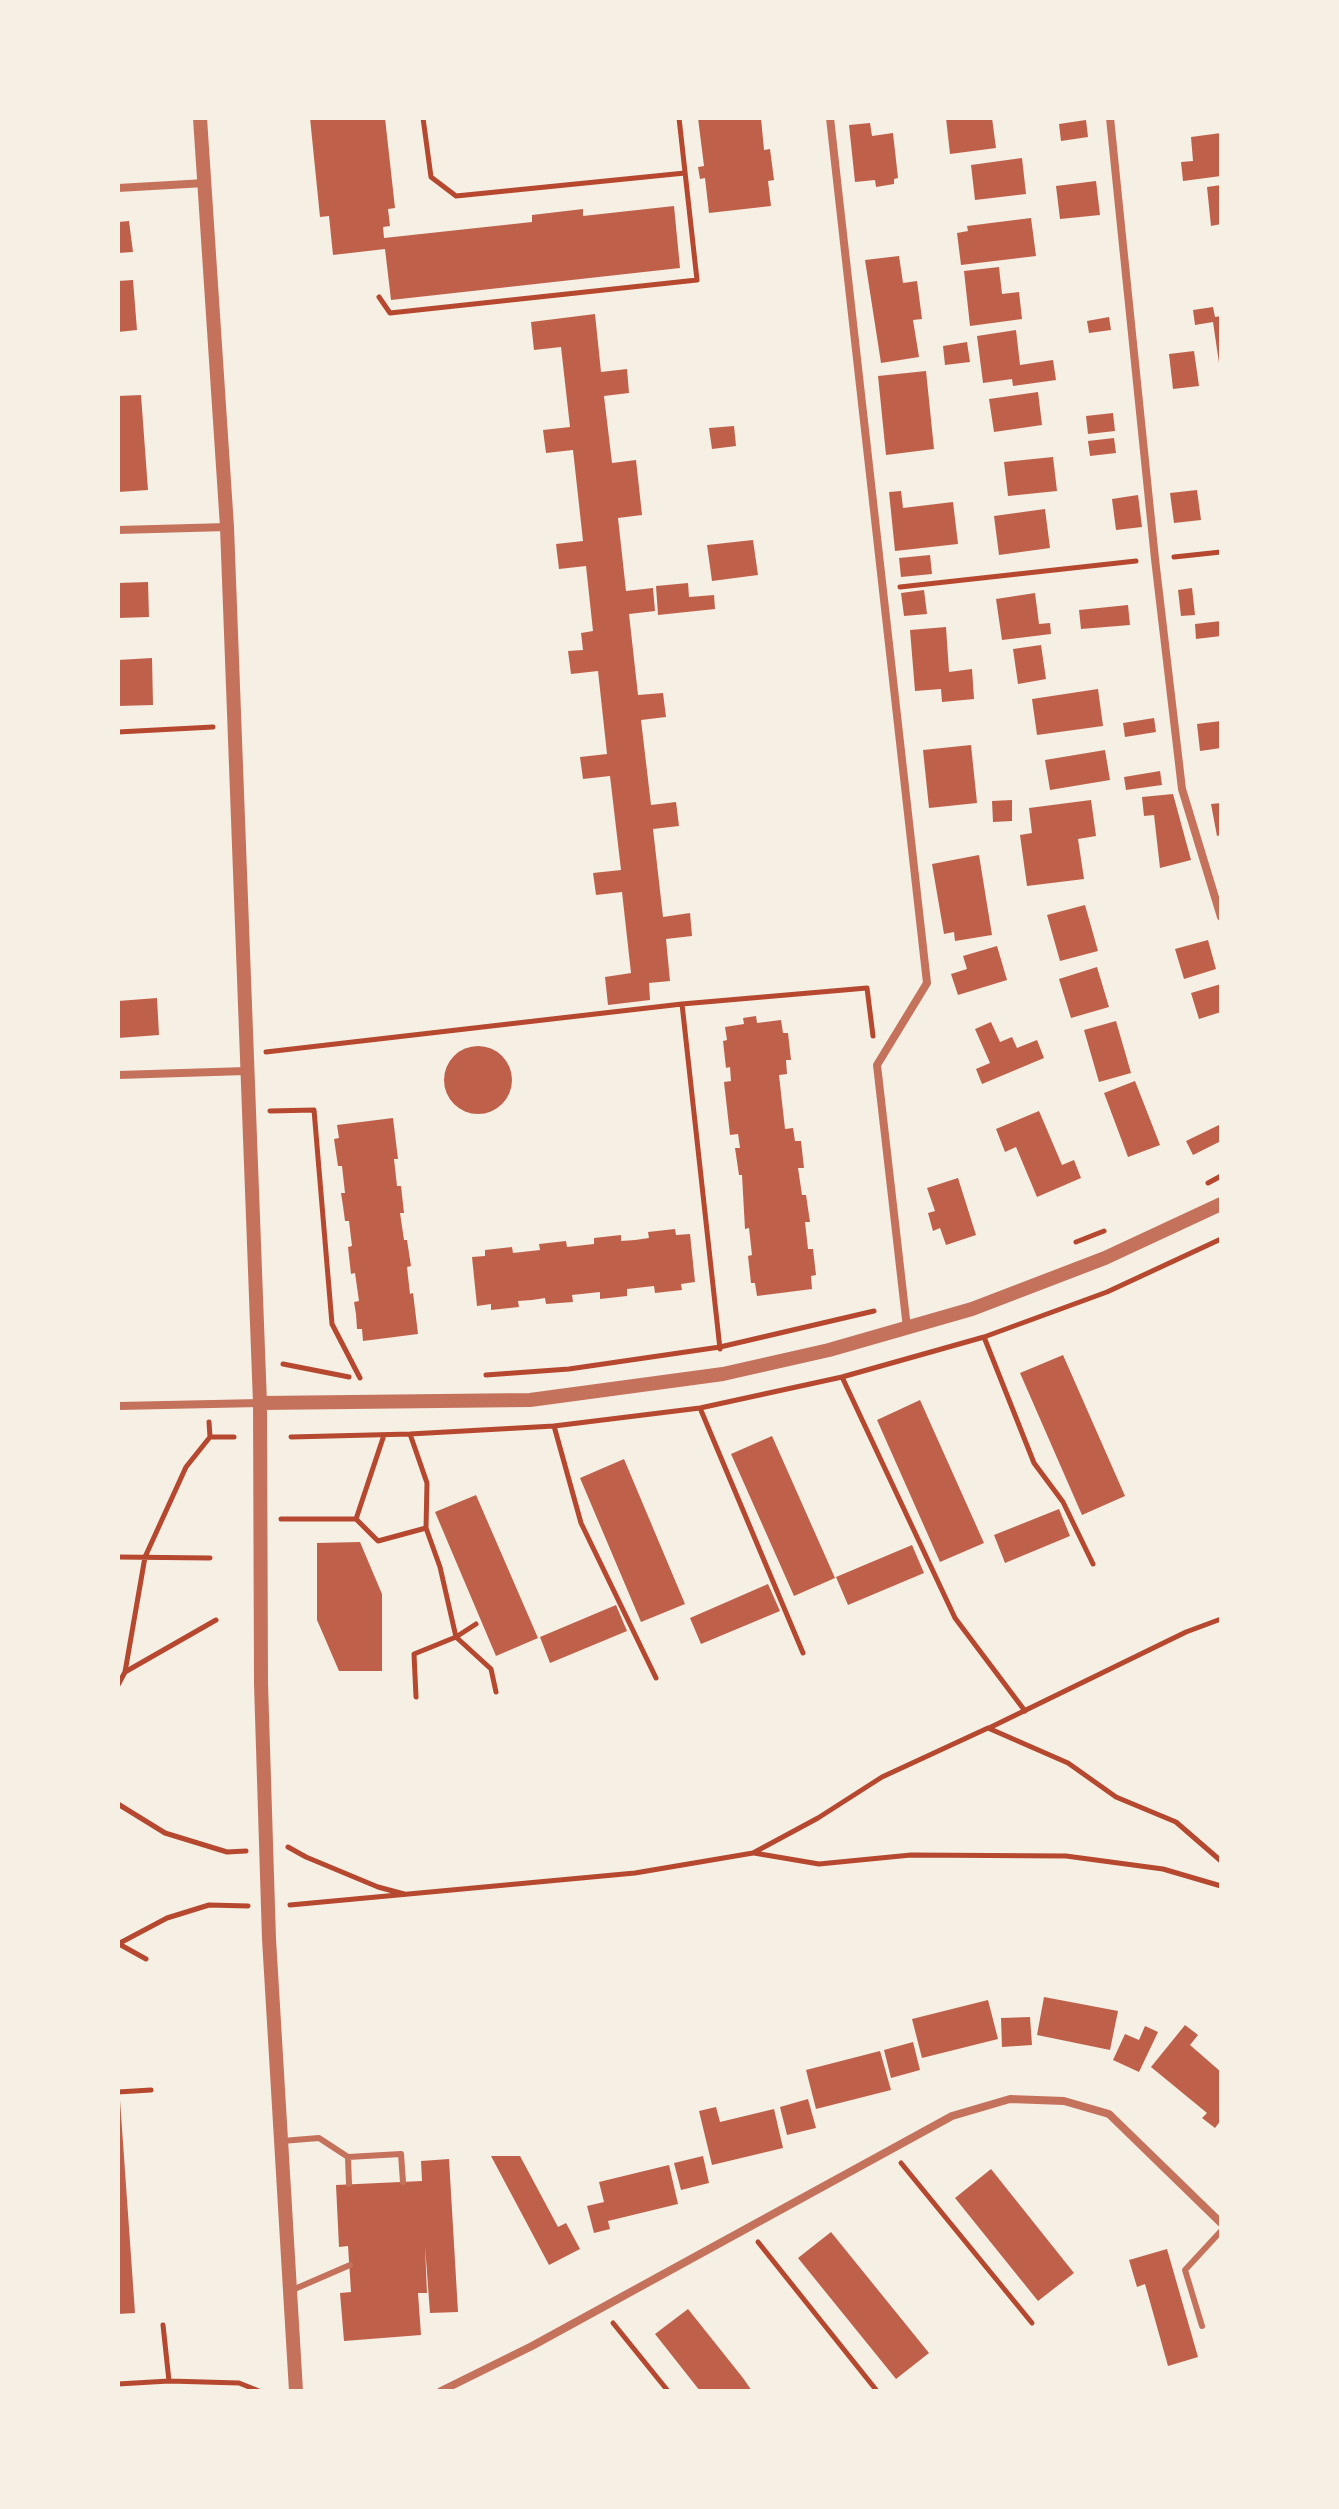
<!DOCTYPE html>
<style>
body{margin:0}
#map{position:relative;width:1339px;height:2509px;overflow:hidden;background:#f6efe4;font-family:Karla,sans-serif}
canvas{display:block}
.frame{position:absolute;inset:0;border:120px solid #f6efe4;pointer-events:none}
</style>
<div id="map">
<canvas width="1339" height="2509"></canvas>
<div class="frame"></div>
</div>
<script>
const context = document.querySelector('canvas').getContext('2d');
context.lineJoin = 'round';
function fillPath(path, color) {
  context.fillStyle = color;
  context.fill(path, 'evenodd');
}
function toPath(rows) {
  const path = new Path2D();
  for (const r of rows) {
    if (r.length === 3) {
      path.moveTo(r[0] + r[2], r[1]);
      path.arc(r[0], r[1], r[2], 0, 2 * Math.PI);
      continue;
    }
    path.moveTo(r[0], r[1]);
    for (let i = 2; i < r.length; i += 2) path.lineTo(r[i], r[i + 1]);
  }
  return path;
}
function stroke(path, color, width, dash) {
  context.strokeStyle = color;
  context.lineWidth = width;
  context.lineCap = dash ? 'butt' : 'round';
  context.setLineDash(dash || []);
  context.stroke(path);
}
const building = toPath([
 [310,118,385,118,395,208,388,209,390,226,383,227,384,238,532,222,532,215,583,209,583,216,674,206,680,268,391,300,385,249,333,255,329,216,320,217],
 [698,118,761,118,764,150,770,149,774,180,768,181,771,206,709,213,705,178,700,179,698,167,704,166],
 [946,118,992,118,996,148,950,154],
 [1086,120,1088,137,1061,141,1059,124],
 [870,123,872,136,893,133,898,178,894,179,894,184,876,187,875,180,855,182,849,125],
 [1221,133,1221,176,1183,181,1181,162,1193,161,1191,137],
 [1022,158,1026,194,975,200,971,165],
 [1096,181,1100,215,1060,219,1056,186],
 [1221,185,1221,224,1211,226,1207,187],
 [1031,218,1036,256,961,265,957,233,968,231,967,226],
 [129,221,133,252,118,253,118,222],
 [899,256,903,283,917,281,922,319,913,320,919,357,881,363,865,260],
 [999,267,1002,294,1019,292,1022,319,970,326,964,271],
 [133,280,137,330,118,332,118,281],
 [1213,307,1215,317,1221,316,1221,363,1219,363,1213,322,1195,325,1193,310],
 [595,314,601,372,627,369,629,393,604,396,612,463,636,460,642,515,618,518,626,591,653,588,655,611,629,614,638,695,663,693,666,717,641,720,651,805,676,802,679,826,653,829,663,917,690,913,692,936,666,939,670,981,649,983,650,1000,608,1005,605,977,631,973,622,892,596,895,594,880,593,873,621,870,610,776,583,779,580,757,607,754,598,671,571,674,568,651,583,650,581,633,593,631,586,566,559,569,556,544,583,541,573,450,546,453,543,430,570,427,561,347,534,350,531,322],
 [1109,317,1111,330,1089,333,1087,321],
 [1016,330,1020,365,1053,360,1056,380,1013,386,1012,379,983,383,977,336],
 [967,342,970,362,945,365,943,346],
 [1194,351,1199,386,1173,389,1169,354],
 [926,371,934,449,886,455,878,376],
 [1038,392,1042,425,994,432,989,399],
 [141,395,148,490,118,492,118,396],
 [1113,413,1115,431,1088,434,1086,416],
 [734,426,736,446,712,449,709,428],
 [1114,438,1116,453,1090,456,1088,441],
 [1053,457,1057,491,1008,496,1004,462],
 [1197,490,1201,520,1174,523,1170,493],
 [901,491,903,508,953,502,958,544,895,551,889,492],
 [1138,495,1142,527,1116,530,1112,499],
 [1045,509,1050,548,999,555,994,516],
 [753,540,758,575,712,581,707,545],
 [930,555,932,574,901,577,899,558],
 [148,582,149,617,118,618,118,583],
 [688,583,689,597,714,595,715,609,658,615,656,586],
 [1192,588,1195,615,1181,616,1178,590],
 [924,590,927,614,904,616,901,593],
 [1035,593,1039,624,1050,623,1051,634,1002,640,996,599],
 [1128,605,1130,625,1081,629,1079,610],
 [1221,621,1221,636,1196,639,1195,624],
 [946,627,949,672,972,669,974,699,942,702,941,689,915,691,910,630],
 [1041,645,1046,679,1018,684,1013,649],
 [152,658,153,705,118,706,118,660],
 [1098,689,1103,726,1037,735,1032,699],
 [1154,718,1156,732,1125,737,1123,723],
 [1221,721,1221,748,1200,751,1197,724],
 [971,745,977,803,929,808,923,750],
 [1105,750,1110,780,1050,790,1045,760],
 [1160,771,1162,785,1126,790,1124,777],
 [1173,794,1191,860,1160,868,1154,815,1144,816,1142,797],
 [1012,800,1012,821,993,822,992,801],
 [1091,800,1096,836,1078,839,1084,879,1027,886,1020,835,1032,833,1029,808],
 [1221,803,1221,835,1217,836,1211,804],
 [979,855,992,935,955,941,954,932,944,934,932,864],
 [1085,905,1098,951,1060,961,1047,915],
 [1208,940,1216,969,1184,979,1175,949],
 [997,946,1007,980,958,995,951,974,967,969,963,956],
 [1097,967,1109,1007,1071,1018,1059,979],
 [1221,984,1221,1012,1199,1019,1191,993],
 [157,998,159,1035,118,1038,118,1001],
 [756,1016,757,1023,781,1020,783,1033,788,1033,791,1060,786,1060,787,1074,779,1075,785,1129,793,1128,795,1141,801,1141,804,1168,798,1168,802,1195,806,1195,810,1222,805,1222,808,1249,813,1249,816,1275,811,1276,812,1289,757,1296,755,1283,751,1283,748,1256,752,1255,749,1228,745,1229,742,1175,739,1175,735,1148,740,1148,738,1134,730,1135,724,1082,731,1081,730,1067,726,1068,723,1041,727,1040,725,1027,744,1024,743,1018],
 [1116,1021,1131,1073,1099,1082,1084,1030],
 [991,1022,1000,1042,1012,1037,1017,1048,1037,1040,1044,1058,982,1084,976,1069,990,1063,975,1029],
 [478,1080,34],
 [1135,1081,1160,1145,1128,1157,1104,1093],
 [1039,1111,1062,1165,1074,1160,1081,1178,1037,1197,1016,1147,1005,1152,996,1129],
 [393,1118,398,1159,394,1159,397,1186,401,1186,404,1213,400,1213,404,1240,407,1240,411,1266,407,1267,410,1294,413,1293,418,1334,363,1341,362,1329,357,1329,356,1314,354,1302,359,1301,355,1273,351,1274,348,1247,352,1246,349,1221,345,1221,343,1206,341,1193,345,1193,342,1166,338,1166,334,1139,339,1138,337,1125],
 [1221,1124,1221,1141,1193,1155,1186,1141],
 [958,1178,976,1235,946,1245,940,1228,933,1231,928,1213,935,1211,927,1188],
 [675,1229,676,1235,690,1234,695,1282,681,1284,682,1290,655,1293,654,1286,627,1289,627,1296,600,1299,600,1292,572,1295,573,1302,546,1304,545,1298,532,1300,518,1301,519,1307,491,1310,491,1304,477,1306,472,1257,485,1256,485,1250,512,1247,513,1253,540,1250,539,1244,566,1241,567,1247,594,1244,594,1238,621,1235,621,1241,635,1240,649,1238,648,1232],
 [1063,1355,1125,1496,1082,1515,1020,1373],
 [920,1400,984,1543,940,1562,877,1420],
 [772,1436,835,1578,794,1596,731,1454],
 [624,1459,685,1604,641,1622,580,1478],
 [476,1495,538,1638,496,1656,435,1512],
 [1059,1509,1070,1536,1005,1563,994,1535],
 [360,1542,382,1594,382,1671,339,1671,317,1620,317,1543],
 [912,1545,924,1573,848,1605,836,1577],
 [768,1584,780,1611,701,1644,690,1618],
 [616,1605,627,1631,550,1663,540,1637],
 [1044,1997,1118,2011,1110,2050,1037,2035],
 [988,2000,998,2039,922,2058,912,2019],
 [1030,2017,1032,2045,1002,2047,1001,2018],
 [1185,2025,1198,2035,1190,2045,1221,2072,1221,2120,1215,2128,1202,2118,1207,2113,1151,2067],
 [1145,2026,1158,2032,1139,2072,1113,2060,1125,2034,1139,2040],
 [913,2042,920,2070,891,2078,884,2050],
 [880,2051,891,2090,816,2109,806,2070],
 [808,2099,816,2128,787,2135,780,2107],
 [118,2100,120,2100,135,2313,118,2314],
 [716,2107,720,2122,774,2109,783,2148,712,2165,699,2111],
 [491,2156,520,2156,558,2227,566,2223,580,2249,549,2265],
 [703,2156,709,2183,681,2190,674,2163],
 [449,2159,458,2312,430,2313,425,2246,427,2293,418,2293,421,2335,344,2341,340,2293,351,2292,348,2246,339,2247,336,2185,422,2181,421,2161],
 [669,2165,678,2204,608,2221,610,2229,594,2233,587,2206,604,2202,599,2182],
 [991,2169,1074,2273,1038,2301,955,2198],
 [831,2232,929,2353,896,2379,798,2258],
 [1167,2249,1198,2357,1168,2366,1145,2284,1137,2287,1129,2260],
 [688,2309,743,2378,752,2391,700,2391,655,2334]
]);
const path = toPath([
 [423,118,431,177,456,196,685,173],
 [379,297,390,313,697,280,679,118],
 [1174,557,1221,552],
 [900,587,1136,561],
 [118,732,213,727],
 [682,1004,720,1349],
 [266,1052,682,1004,867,988,873,1036],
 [270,1111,314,1110,332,1324,360,1378],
 [1208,1183,1221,1176],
 [1076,1242,1104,1231],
 [984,1337,1034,1463,1063,1502,1093,1564],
 [283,1364,349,1377],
 [486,1375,569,1369,720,1347,874,1311],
 [842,1377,955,1618,1025,1711],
 [700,1408,803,1653],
 [554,1426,581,1523,656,1678],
 [410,1434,427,1483,426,1528,440,1567,456,1637,491,1669,496,1692],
 [210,1437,234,1437],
 [291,1437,410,1434,554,1426,700,1408,842,1377,984,1337,1107,1292,1221,1239],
 [281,1519,356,1519,384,1435],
 [356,1519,378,1541,426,1528],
 [118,1557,210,1558],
 [125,1672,216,1620],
 [118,1685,125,1672,145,1557,186,1467,210,1437,209,1422],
 [416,1697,414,1654,456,1637,476,1624],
 [989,1728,1186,1632,1221,1619],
 [118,1804,165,1833,227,1852,246,1851],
 [288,1847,306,1857,378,1887,404,1894],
 [754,1853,819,1864,911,1855,1066,1856,1163,1869,1221,1886],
 [290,1905,635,1873,753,1853,818,1818,882,1777,988,1728,1068,1763,1116,1797,1176,1822,1221,1861],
 [118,1944,167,1918,209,1905,248,1906],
 [119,1944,146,1959],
 [118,2092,151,2090],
 [901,2163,1032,2323],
 [758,2242,877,2391],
 [613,2323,668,2391],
 [163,2325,169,2381],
 [118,2384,169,2381,239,2383,259,2391]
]);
const service = toPath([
 [282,2141,319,2138,348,2157,401,2154,403,2182],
 [348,2157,349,2184],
 [290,2291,350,2265],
 [1202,2326,1185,2270,1221,2231]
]);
const minor = toPath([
 [830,118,927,983,877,1065,907,1328],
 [1110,118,1155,559,1182,789,1221,917],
 [118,188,205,183],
 [118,530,227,527],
 [118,1075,246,1071],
 [118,1406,260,1403],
 [441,2391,532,2346,952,2116,1010,2099,1064,2101,1109,2114,1221,2223]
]);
const tertiary = toPath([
 [200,118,227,527,260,1403,261,1684,269,1939,296,2391],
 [260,1403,530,1400,723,1374,829,1350,972,1309,1105,1258,1221,1204]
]);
fillPath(building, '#bf614a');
stroke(path, '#b5482f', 5);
stroke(service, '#c5725c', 6);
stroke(minor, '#c5725c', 8);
stroke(tertiary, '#c5725c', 14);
</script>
